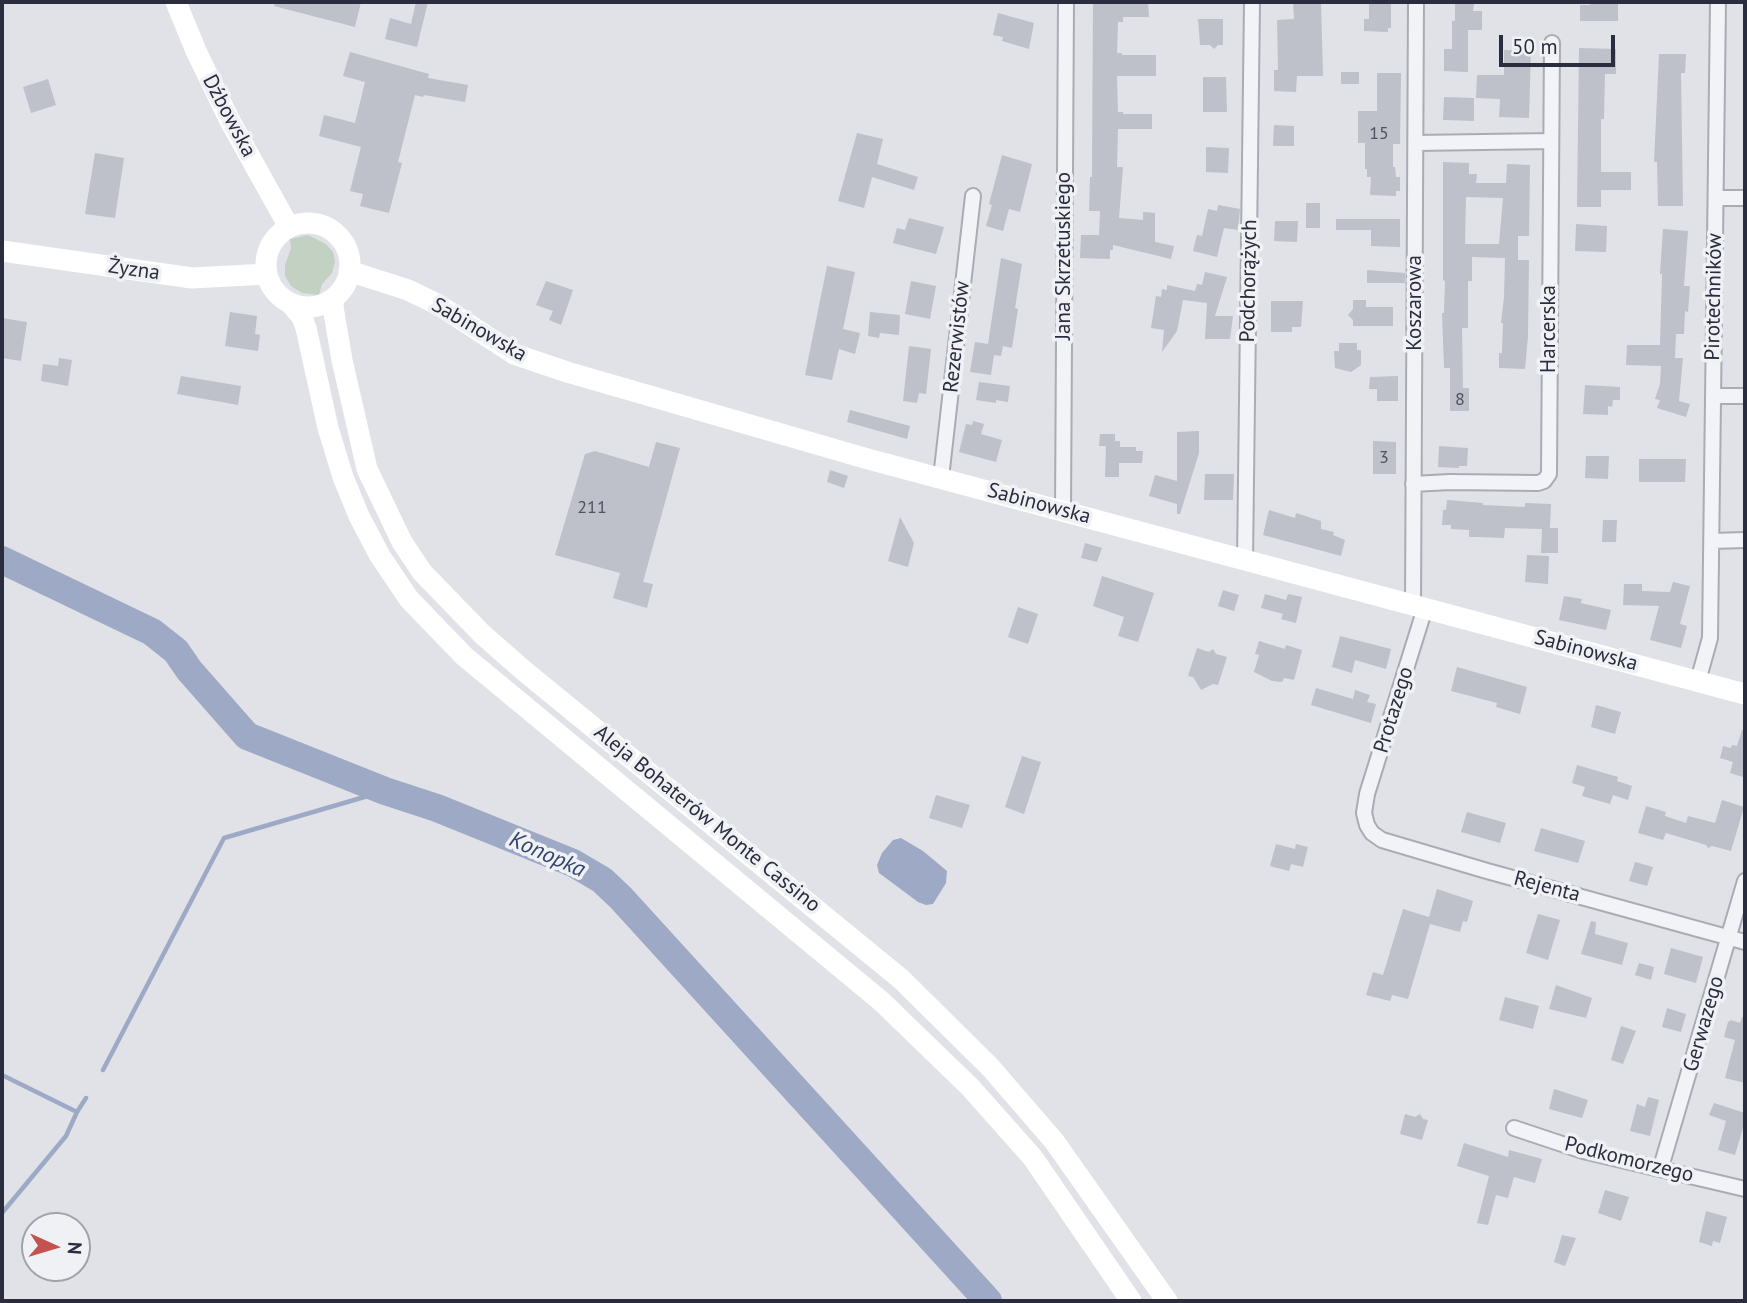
<!DOCTYPE html>
<meta charset="utf-8">
<style>
body{margin:0}
#map{position:relative;width:1747px;height:1303px;overflow:hidden;background:#e0e2e8;font-family:"PT Sans",sans-serif}
canvas{display:block}
.frame{position:absolute;inset:0;border:4px solid #2a2d3e;pointer-events:none}
.north{position:absolute;left:21px;top:1212px;width:70px;height:70px;box-sizing:border-box;background:#eff1f5;border:2px solid #a0a3ac;border-radius:50%;rotate:94deg;font-size:19px;font-weight:700;line-height:28px;text-align:center;color:#2a2d3e}
.north::after{content:'';display:block;margin:auto;width:24px;height:32px;background:#c3534e;clip-path:polygon(50% 0,100% 100%,50% 72%,0 100%)}
.scale{position:absolute;left:1499px;top:35px;width:116px;height:32px;box-sizing:border-box;border:4px solid #2a2d3e;border-top:0;padding-left:9px;font-size:21px;line-height:24px;white-space:nowrap;color:#2a2d3e;-webkit-text-stroke:5px #eff1f5;paint-order:stroke}
</style>
<div id="map">
<canvas width="1747" height="1303"></canvas>
<div class="frame"></div>
<div class="north">N</div>
<div class="scale">50 m</div>
</div>
<script>
const context = document.querySelector('canvas').getContext('2d');
context.lineJoin = 'round';
function fillPath(path, color) {
  context.fillStyle = color;
  context.fill(path, 'evenodd');
}
function toPath(rows) {
  const path = new Path2D();
  for (const r of rows) {
    if (r.length === 3) {
      path.moveTo(r[0] + r[2], r[1]);
      path.arc(r[0], r[1], r[2], 0, 2 * Math.PI);
      continue;
    }
    path.moveTo(r[0], r[1]);
    for (let i = 2; i < r.length; i += 2) path.lineTo(r[i], r[i + 1]);
  }
  return path;
}
function stroke(path, color, width, dash) {
  context.strokeStyle = color;
  context.lineWidth = width;
  context.lineCap = dash ? 'butt' : 'round';
  context.setLineDash(dash || []);
  context.stroke(path);
}
function drawText(font, color, halo, rows, align = 'center') {
  context.font = font + ' "PT Sans",sans-serif';
  context.lineWidth = 7;
  context.setLineDash([]);
  context.textBaseline = 'middle';
  context.strokeStyle = halo;
  context.fillStyle = color;
  for (const [text, x, y, turn = 0] of rows) {
    context.save();
    context.translate(x, y);
    context.rotate((+turn || 0) * Math.PI / 180);
    context.textAlign = isNaN(turn) ? turn : align;
    if (halo) context.strokeText(text, 0, 0);
    context.fillText(text, 0, 0);
    context.restore();
  }
}
const green = toPath([
 [308,235,326,244,333,252,335,262,332,273,322,284,319,295,302,293,291,286,285,276,285,265,291,248,290,239]
]);
const water = toPath([
 [901,838,923,851,947,871,946,883,933,904,926,905,918,902,879,873,877,865,882,853,893,840]
]);
const stream = toPath([
 [103,1070,224,838,385,791],
 [2,1075,77,1112,86,1098],
 [2,1213,66,1136,77,1112]
]);
const river = toPath([
 [2,560,152,632,176,651,189,670,247,736,385,791,437,808,573,863,602,880,621,898,988,1301]
]);
const building = toPath([
 [275,2,361,2,355,27,274,6],
 [416,2,428,2,417,47,385,39,390,18,411,24],
 [1093,2,1148,2,1149,17,1123,17,1123,22,1118,22,1117,53,1122,53,1122,55,1156,55,1156,76,1117,76,1118,112,1123,112,1123,114,1152,114,1152,129,1118,129,1117,167,1123,167,1119,218,1143,220,1143,212,1155,213,1155,242,1174,246,1171,259,1113,245,1113,250,1110,250,1110,259,1080,258,1081,235,1099,235,1100,211,1089,211,1090,177,1092,177],
 [1293,2,1321,2,1323,76,1297,76,1296,92,1274,91,1274,70,1278,70,1277,20,1294,19],
 [1369,2,1391,2,1391,28,1388,28,1388,32,1364,31,1364,19,1369,19],
 [1590,2,1618,2,1618,21,1580,21,1580,5,1590,5],
 [1455,3,1474,4,1473,11,1482,11,1482,30,1468,30,1468,72,1444,71,1444,49,1452,49,1452,21,1455,21],
 [998,13,1034,23,1029,49,1002,41,1003,37,993,35],
 [1198,19,1223,19,1223,45,1218,45,1214,49,1210,45,1200,45],
 [1579,48,1616,49,1616,74,1605,74,1604,119,1601,119,1601,172,1631,172,1631,190,1601,190,1601,207,1577,207],
 [1504,50,1531,51,1529,118,1499,117,1500,99,1476,98,1477,75,1504,75],
 [350,52,429,74,428,78,468,85,465,102,424,95,423,97,415,95,398,162,402,163,389,213,360,206,363,194,350,191,361,147,319,136,324,115,355,123,365,82,343,76],
 [1659,54,1686,54,1685,73,1681,73,1683,206,1658,206,1657,162,1654,162],
 [1341,72,1359,72,1359,84,1341,84],
 [1377,73,1401,73,1400,144,1393,144,1393,167,1395,167,1396,177,1400,177,1400,191,1396,191,1396,196,1370,195,1371,177,1367,177,1367,169,1365,169,1365,143,1358,143,1358,111,1377,111],
 [1203,77,1226,77,1227,112,1203,112],
 [48,79,56,105,31,113,23,87],
 [1444,97,1474,98,1474,121,1443,120],
 [1274,125,1294,126,1294,146,1273,146],
 [857,133,883,139,877,164,918,177,914,190,872,177,864,208,838,201],
 [1206,147,1229,148,1228,173,1206,172],
 [95,153,124,158,115,218,85,214],
 [1002,155,1032,164,1020,212,1009,209,1003,231,986,226,992,205,989,204],
 [1443,162,1469,163,1469,174,1477,174,1476,183,1506,183,1507,164,1530,165,1529,236,1518,236,1518,260,1529,260,1528,336,1525,369,1499,368,1499,353,1502,353,1503,323,1501,323,1504,297,1505,258,1472,257,1472,281,1468,281,1468,328,1462,328,1463,388,1469,388,1469,411,1450,411,1450,368,1444,368,1442,313,1444,313,1445,281,1443,280],
 [1466,197,1503,198,1499,244,1465,244],
 [1306,203,1320,203,1320,228,1306,228],
 [1218,205,1240,209,1238,230,1224,228,1217,257,1193,251,1197,235,1202,236,1208,209,1217,211],
 [909,218,944,227,936,254,893,243,897,228,905,230],
 [1336,219,1400,219,1400,247,1371,246,1371,230,1336,230],
 [1275,221,1298,221,1297,242,1274,241],
 [1576,224,1607,226,1606,252,1575,251],
 [1663,229,1688,231,1684,286,1690,286,1688,312,1685,311,1684,334,1676,334,1675,358,1683,358,1679,401,1690,404,1686,417,1657,408,1660,400,1655,399,1660,384,1661,366,1626,365,1627,345,1660,345,1662,274,1660,274],
 [1001,258,1022,264,1015,308,1018,309,1012,348,1003,346,1001,356,994,355,991,375,970,372,975,342,988,344],
 [827,266,855,272,843,329,860,333,855,354,839,349,832,380,805,375],
 [1367,270,1405,273,1405,283,1367,283],
 [1205,272,1227,277,1215,316,1233,316,1230,339,1205,339,1207,303,1183,300,1177,331,1162,352,1164,330,1151,328,1156,296,1161,297,1162,289,1167,290,1167,285,1195,291,1197,284,1202,285],
 [546,281,573,290,561,325,549,320,553,311,536,305],
 [911,281,936,286,930,319,905,314],
 [1353,300,1366,300,1366,307,1393,307,1393,326,1353,326,1353,320,1348,315,1353,309],
 [1271,301,1303,301,1301,327,1292,327,1292,332,1271,332],
 [230,312,257,316,255,334,260,335,258,351,225,346],
 [870,312,900,315,899,335,880,333,879,338,868,336],
 [2,318,27,322,21,361,2,358,4,346,2,345],
 [1339,343,1357,343,1357,350,1361,350,1361,365,1351,372,1335,368,1334,351,1339,351],
 [909,346,931,349,926,394,919,393,917,403,903,401],
 [59,358,72,360,68,386,41,381,43,364,58,366],
 [181,376,241,386,238,405,177,394],
 [1398,376,1398,401,1377,401,1377,389,1369,389,1370,377],
 [979,382,1010,386,1008,402,996,400,996,403,976,400],
 [1585,385,1620,387,1620,400,1613,400,1612,407,1608,406,1608,415,1583,414],
 [850,410,910,426,907,439,847,422],
 [973,421,984,424,981,434,1002,440,996,462,959,452,966,424,972,425],
 [1199,431,1199,453,1180,514,1177,514,1177,504,1149,496,1155,475,1177,481,1177,432],
 [1100,434,1115,434,1115,441,1120,441,1120,447,1136,447,1136,451,1143,451,1142,463,1119,463,1119,477,1105,477,1106,446,1099,446],
 [1373,441,1396,442,1396,474,1373,474],
 [656,442,680,448,643,582,653,584,647,608,613,598,620,573,555,555,585,454,595,451,649,467],
 [1439,446,1468,448,1467,466,1459,466,1459,468,1438,467],
 [1586,456,1609,456,1608,479,1585,478],
 [1639,459,1686,459,1685,482,1639,482],
 [830,470,848,476,844,488,827,482],
 [1205,474,1234,474,1233,500,1204,500],
 [1447,500,1483,503,1483,505,1525,507,1525,503,1551,504,1550,528,1558,528,1558,553,1541,553,1542,529,1505,528,1504,538,1477,537,1469,537,1469,530,1451,529,1451,525,1442,525,1443,510,1446,510],
 [1269,510,1295,518,1296,513,1321,521,1321,529,1334,532,1333,535,1345,540,1341,556,1263,535],
 [900,517,914,543,908,567,888,561],
 [1603,520,1617,520,1616,542,1602,542],
 [1085,543,1102,548,1097,562,1081,558],
 [1527,555,1549,556,1548,584,1525,582],
 [1102,576,1154,593,1138,642,1118,636,1124,617,1093,606],
 [1673,582,1690,586,1680,624,1687,626,1681,648,1650,640,1659,606,1623,605,1624,584,1642,584,1642,591,1670,592],
 [1223,590,1239,595,1234,611,1218,606],
 [1265,594,1286,600,1288,594,1302,597,1296,623,1281,619,1283,614,1261,608],
 [1564,596,1582,599,1581,603,1611,610,1606,630,1559,620],
 [1018,607,1038,614,1028,644,1008,637],
 [1340,636,1391,649,1386,669,1355,660,1352,673,1332,667],
 [1259,641,1285,649,1286,645,1302,650,1294,680,1284,678,1282,682,1272,681,1254,672,1259,655,1255,654],
 [1197,648,1209,652,1213,649,1216,654,1227,657,1218,685,1213,684,1201,690,1193,677,1188,676],
 [1457,667,1527,687,1520,714,1496,707,1497,703,1451,691],
 [1316,688,1353,699,1355,690,1370,695,1367,702,1376,704,1371,723,1311,705],
 [1596,705,1621,712,1615,734,1591,727],
 [1742,730,1745,730,1743,777,1730,773,1733,762,1720,758,1723,746,1731,748,1732,745,1737,746],
 [1022,756,1041,762,1024,814,1005,807],
 [1577,765,1618,777,1617,781,1632,786,1628,800,1613,795,1610,804,1582,796,1585,787,1572,783],
 [936,795,970,805,962,828,929,818],
 [1722,800,1744,807,1731,851,1712,846,1708,848,1706,845,1666,833,1663,840,1638,833,1646,806,1666,812,1665,816,1686,823,1688,816,1715,823],
 [1467,812,1506,823,1500,843,1461,832],
 [1541,828,1585,841,1578,863,1534,851],
 [1276,844,1295,849,1296,844,1308,847,1303,867,1291,864,1289,871,1270,866],
 [1635,862,1653,867,1647,886,1629,881],
 [1437,889,1473,901,1467,922,1463,921,1460,932,1430,924,1408,999,1392,995,1390,1001,1366,995,1373,972,1383,975,1403,909,1429,917],
 [1538,914,1560,920,1548,960,1526,953],
 [1591,921,1596,922,1595,934,1628,943,1622,965,1581,954],
 [1671,948,1703,957,1696,983,1664,974],
 [1639,963,1654,967,1651,980,1635,975],
 [1556,985,1592,998,1586,1018,1549,1009],
 [1505,997,1539,1006,1533,1029,1499,1020],
 [1667,1008,1686,1014,1681,1032,1662,1027],
 [1742,1017,1745,1017,1745,1083,1725,1078,1735,1040,1724,1037,1728,1022,1731,1020,1740,1023],
 [1621,1026,1636,1031,1623,1064,1611,1060],
 [1554,1089,1588,1100,1582,1118,1549,1109],
 [1648,1097,1659,1100,1650,1136,1630,1131,1637,1104,1645,1107],
 [1714,1103,1745,1113,1745,1121,1735,1155,1718,1150,1726,1121,1709,1115],
 [1405,1114,1415,1117,1420,1114,1423,1119,1428,1120,1422,1140,1400,1134],
 [1464,1143,1508,1157,1509,1150,1542,1159,1535,1183,1514,1177,1508,1198,1496,1195,1488,1225,1477,1223,1489,1176,1457,1166],
 [1605,1190,1629,1197,1621,1221,1598,1213],
 [1706,1211,1727,1217,1720,1243,1713,1241,1712,1246,1699,1242],
 [1562,1235,1576,1238,1565,1266,1554,1262]
]);
const street = toPath([
 [1416,143,1551,141],
 [1716,198,1745,198],
 [1713,396,1745,396],
 [941,478,973,196],
 [1413,484,1450,482,1538,483,1544,481,1549,474,1552,43],
 [1063,511,1066,2],
 [1712,541,1745,540],
 [1245,560,1252,2],
 [1413,605,1416,2],
 [1425,608,1367,794,1364,813,1367,825,1372,833,1382,840,1487,871,1745,942],
 [1698,681,1710,638,1718,2],
 [1514,1128,1583,1151,1745,1189],
 [1661,1167,1745,881]
]);
const secondary = toPath([
 [176,2,196,51,230,121,289,227],
 [308,265,42],
 [2,251,192,278,267,274],
 [349,271,408,290,439,305,514,354,567,372,868,459,1745,694],
 [334,298,333,307,342,360,367,469,402,542,422,572,482,634,523,670,901,979,990,1067,1054,1141,1167,1301],
 [291,304,302,317,306,328,328,428,343,477,359,516,380,556,409,599,464,656,881,1001,970,1087,1033,1158,1131,1301]
]);
const numberNames = [
 ["15",1379,134],
 ["8",1460,400],
 ["3",1384,458],
 ["211",592,508]
];
const streetNames = [
 ["Dźbowska",229,116,62],
 ["Jana Skrzetuskiego",1064,256,-90],
 ["Żyzna",134,270,8],
 ["Podchorążych",1249,281,-89],
 ["Pirotechników",1714,297,-89],
 ["Koszarowa",1415,303,-90],
 ["Harcerska",1549,329,-90],
 ["Sabinowska",479,330,30],
 ["Rezerwistów",957,337,-84],
 ["Sabinowska",1039,504,15],
 ["Sabinowska",1586,651,15],
 ["Protazego",1394,710,-73],
 ["Aleja Bohaterów Monte Cassino",707,819,39],
 ["Rejenta",1547,887,15],
 ["Gerwazego",1704,1024,-74],
 ["Podkomorzego",1629,1160,14]
];
const waterNames = [
 ["Konopka",547,855,24]
];
fillPath(green, '#c3d1c2');
fillPath(water, '#9ea9c5');
stroke(stream, '#9ea9c5', 4.5);
stroke(river, '#9ea9c5', 28);
fillPath(building, '#bec0ca');
stroke(street, '#a9acb5', 18);
stroke(street, '#f2f3f6', 14);
stroke(secondary, '#fff', 21);
drawText('18px', '#4f5261', null, numberNames);
drawText('21px', '#2a2d3e', '#eff1f5', streetNames);
drawText('italic 23px', '#37456e', '#eff1f5', waterNames);
</script>
